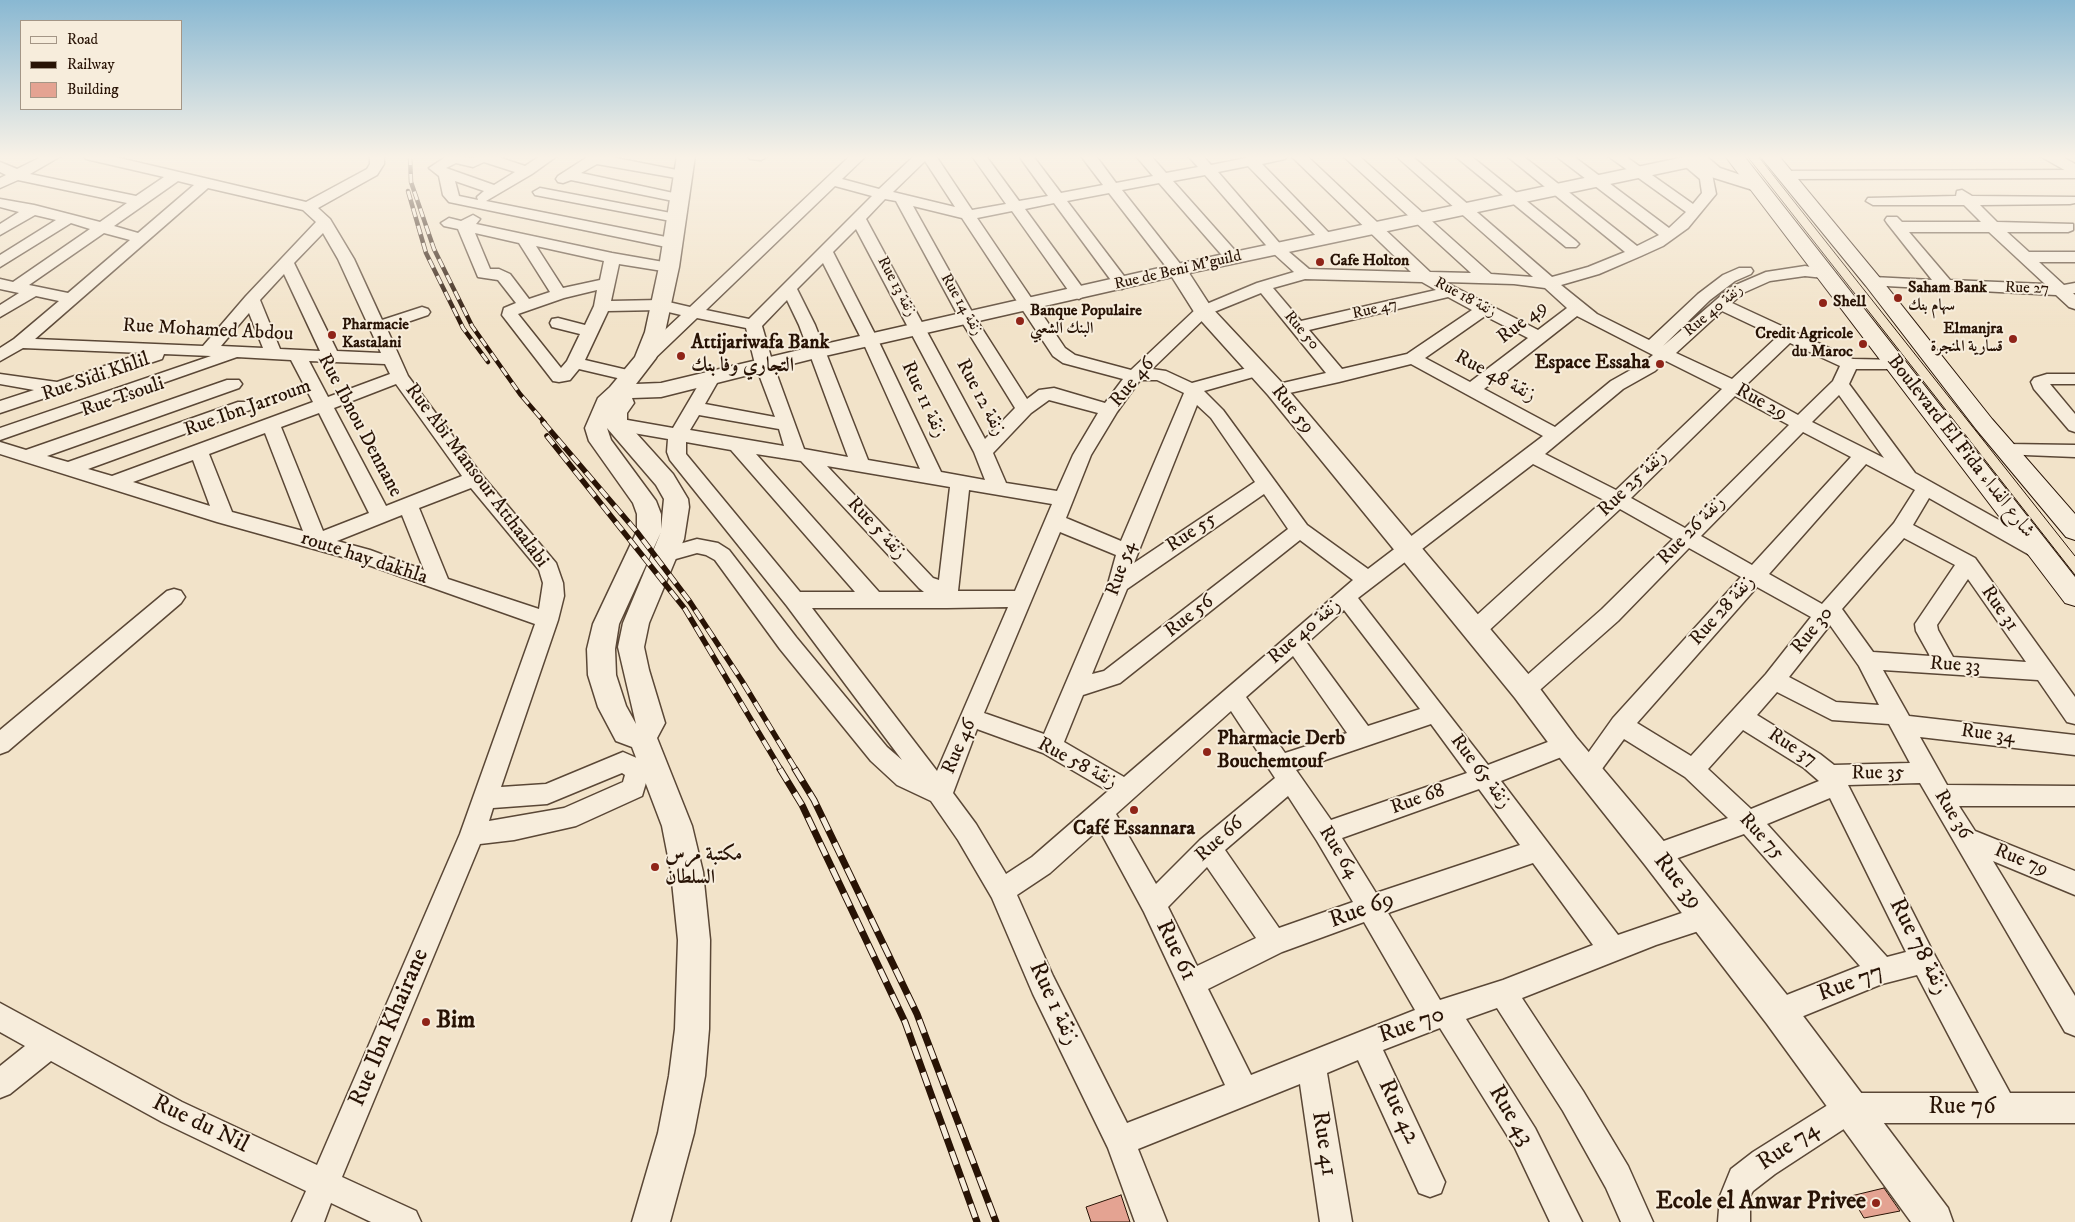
<!DOCTYPE html>
<meta charset="utf-8">
<style>
body{margin:0}
#map{position:relative;width:2075px;height:1222px;overflow:hidden;background:#f2e3c9;font-family:"IM FELL DW Pica",serif}
canvas{display:block}
.legend{position:absolute;left:20px;top:20px;width:162px;height:90px;box-sizing:border-box;background:#f7eddc;border:1px solid #a49686;margin:0;padding:6px 9px;list-style:none;font-size:15px;color:#281305}
.legend li{display:flex;align-items:center;gap:10px;height:25px}
.legend b{width:25px;border:1px solid #a49686}
</style>
<div id="map">
<canvas width="2075" height="1222"></canvas>
<ul class="legend">
<li><b style="height:6px;background:#f7eddc"></b>Road</li>
<li><b style="height:6px;background:#281305"></b>Railway</li>
<li><b style="height:14px;background:#e4a392"></b>Building</li>
</ul>
</div>
<script>
const context = document.querySelector('canvas').getContext('2d');
context.lineJoin = 'round';
function fillPath(path, color) {
  context.fillStyle = color;
  context.fill(path, 'evenodd');
}
function toPath(rows) {
  const path = new Path2D();
  for (const r of rows) {
    path.moveTo(r[0], r[1]);
    for (let i = 2; i < r.length; i += 2) path.lineTo(r[i], r[i + 1]);
  }
  return path;
}
function stroke(path, color, width, dash) {
  context.strokeStyle = color;
  context.lineWidth = width;
  context.lineCap = dash ? 'butt' : 'round';
  context.setLineDash(dash || []);
  context.stroke(path);
}
function drawText(font, color, halo, rows, align = 'center') {
  context.font = font + ' "IM FELL DW Pica",Amiri,serif';
  context.lineWidth = 4;
  context.setLineDash([]);
  context.textBaseline = 'middle';
  context.strokeStyle = halo;
  context.fillStyle = color;
  for (const [text, x, y, turn = 0] of rows) {
    context.save();
    context.translate(x, y);
    context.rotate((+turn || 0) * Math.PI / 180);
    context.textAlign = isNaN(turn) ? turn : align;
    if (halo) context.strokeText(text, 0, 0);
    context.fillText(text, 0, 0);
    context.restore();
  }
}
const building = toPath([
 [1884,1188,1900,1211,1864,1218,1851,1196,1884,1188],
 [1121,1195,1130,1222,1091,1222,1086,1207,1121,1195]
]);
const minor = toPath([
 [43,156,61,156,30,174,136,196,164,177,86,159,84,156,111,156,306,202,367,169,370,164,370,156,384,156,384,164,377,175,318,208,330,219,354,259,382,320,422,307,428,309,430,312,428,315,387,329,408,376,481,474,556,563,563,583,564,596,558,620,501,787,546,784,623,752,639,759,650,755,658,758,662,765,658,772,648,776,642,796,576,826,514,840,480,844,342,1177,416,1211,421,1222,371,1222,331,1203,324,1222,292,1222,306,1191,162,1122,51,1061,10,1094,0,1098,0,1066,25,1046,0,1032,0,1003,182,1102,317,1165,460,834,535,624,357,561,217,522,0,454,0,442,26,450,227,380,239,380,242,384,239,388,47,456,68,462,238,402,250,402,253,406,250,410,88,469,112,476,313,402,291,360,237,357,0,440,0,428,211,356,164,354,162,359,0,413,0,401,34,390,0,384,0,374,57,382,143,353,23,348,0,361,0,348,14,339,59,301,36,296,0,317,0,305,19,293,0,289,0,279,13,282,90,229,71,223,0,267,0,255,56,220,35,215,0,235,0,224,19,212,0,207,0,199,34,205,100,222,127,203,18,180,0,188,0,178,6,175,0,172,0,162,17,169,43,156],
 [178,181,194,185,138,233,114,226,178,181],
 [208,188,303,210,316,222,246,296,203,346,35,339,208,188],
 [104,233,130,240,68,293,29,285,104,233],
 [323,233,338,259,381,353,337,351,294,263,323,233],
 [284,274,320,351,280,349,260,300,284,274],
 [249,313,263,348,221,346,249,313],
 [309,361,385,364,390,374,328,397,309,361],
 [396,384,462,476,386,506,334,408,396,384],
 [319,413,369,513,323,531,281,427,319,413],
 [265,433,303,531,232,512,209,454,265,433],
 [193,460,210,506,133,482,193,460],
 [471,488,539,570,543,583,539,609,448,579,419,508,471,488],
 [402,515,424,570,370,550,337,541,402,515],
 [622,773,625,775,623,782,564,808,489,821,493,808,547,804,622,773],
 [447,156,471,158,495,156,525,166,540,156,557,156,532,174,486,201,671,238,679,243,671,248,449,202,443,195,439,176,429,168,447,156],
 [484,162,515,172,494,185,446,168,456,163,473,167,484,162],
 [455,181,484,191,477,197,478,200,459,196,455,181],
 [589,156,606,156,687,172,689,175,682,179,597,164,581,173,678,194,685,198,678,202,571,180,563,183,558,182,556,179,558,176,589,156],
 [748,156,768,156,761,160,750,159,748,156],
 [850,156,866,156,842,179,879,189,914,156,936,156,972,210,1006,204,972,156,986,156,1019,201,1048,196,1019,156,1033,156,1061,193,1103,185,1081,156,1096,156,1116,183,1153,176,1136,156,1151,156,1166,173,1198,167,1188,156,1203,156,1211,165,1256,156,1287,156,1285,159,1262,164,1331,235,1334,238,1331,241,1321,241,1248,166,1218,172,1282,246,1309,269,1411,272,1291,156,1307,156,1430,272,1471,273,1343,156,1359,156,1491,274,1533,277,1396,156,1412,156,1552,277,1588,267,1625,252,1507,156,1523,156,1637,246,1659,235,1556,156,1573,156,1669,228,1686,212,1608,156,1625,156,1693,204,1702,193,1700,179,1680,162,1687,158,1692,159,1712,174,1716,194,1688,228,1663,246,1641,256,1599,274,1561,285,1597,314,1649,340,1698,294,1723,275,1739,268,1751,268,1753,271,1751,274,1735,281,1710,300,1663,346,1731,287,1766,272,1805,266,1830,270,1832,273,1830,276,1824,278,1805,276,1770,281,1743,293,1732,303,1853,359,1901,360,1904,364,1901,368,1895,369,1856,369,1849,384,1915,473,2047,547,2050,552,2047,557,2040,559,2033,557,1929,498,1913,525,1975,558,2075,697,2075,724,2067,722,2038,680,1883,670,1909,716,2075,735,2075,755,1920,737,1947,785,2075,786,2075,806,1959,806,1975,831,2075,871,2075,895,1993,861,2075,996,2075,1036,2065,1032,1920,783,1848,785,1933,952,2010,1093,2075,1093,2075,1123,1853,1123,1775,1174,1753,1191,1750,1196,1750,1222,1718,1222,1720,1196,1731,1169,1753,1152,1839,1098,1849,1093,1979,1093,1917,975,1882,984,1779,1026,1769,1022,1765,1012,1769,1002,1860,966,1744,834,1656,866,1647,863,1643,855,1647,847,1728,818,1685,777,1624,739,1596,777,1588,780,1580,777,1576,770,1613,718,1741,577,1689,548,1618,621,1533,696,1525,699,1517,696,1514,690,1517,684,1602,609,1673,539,1620,509,1483,636,1475,638,1467,636,1464,630,1467,624,1604,500,1533,464,1358,598,1488,765,1566,735,1574,738,1578,745,1574,752,1501,781,1618,935,1705,905,1714,908,1718,917,1714,926,1656,945,1522,998,1583,1091,1628,1166,1653,1222,1621,1222,1606,1188,1563,1111,1497,1008,1466,1019,1535,1128,1582,1222,1550,1222,1515,1148,1440,1028,1383,1050,1445,1182,1441,1193,1430,1197,1419,1193,1358,1060,1327,1073,1352,1222,1320,1222,1300,1084,1138,1149,1167,1222,1135,1222,1108,1148,1033,994,992,898,958,840,931,801,897,785,871,761,780,649,715,560,706,555,697,553,665,562,658,560,655,555,658,550,697,539,718,543,729,550,796,637,887,747,902,760,787,606,670,460,667,452,668,439,616,430,610,428,607,424,610,420,616,418,673,428,706,372,712,371,718,372,721,376,705,404,775,417,755,364,746,328,697,318,651,362,645,363,639,362,636,358,639,354,681,315,660,310,608,311,585,360,636,372,639,376,636,380,630,381,579,369,570,380,559,382,553,381,502,315,504,308,516,303,498,280,478,277,458,229,444,226,441,223,449,218,461,221,473,215,480,219,476,224,612,253,675,264,677,267,669,272,619,264,611,301,660,300,690,307,850,156],
 [925,161,955,207,893,192,925,161],
 [1205,175,1272,252,1294,272,1257,283,1197,308,1131,370,1075,355,1065,348,977,218,1012,211,1073,297,1079,299,1087,294,1025,209,1054,203,1116,287,1122,289,1130,284,1067,201,1109,193,1171,273,1177,275,1185,270,1122,190,1159,183,1227,261,1239,261,1241,258,1239,255,1173,181,1205,175],
 [835,186,872,196,749,319,706,310,835,186],
 [885,199,896,201,960,319,1015,408,985,439,866,219,885,199],
 [913,206,962,218,1053,356,1063,363,1123,379,1105,403,1054,388,1039,390,1027,399,976,319,913,206],
 [856,229,974,452,985,480,941,472,878,340,833,252,856,229],
 [475,233,519,243,550,292,529,299,510,274,499,269,490,269,475,233],
 [536,246,604,261,600,280,563,288,536,246],
 [823,263,862,340,920,469,868,460,815,325,797,289,823,263],
 [1305,279,1422,282,1436,290,1301,321,1273,288,1305,279],
 [1445,282,1514,284,1545,288,1567,308,1538,330,1445,282],
 [597,290,594,306,585,325,558,318,552,319,550,323,552,327,580,334,567,361,561,368,518,314,564,298,597,290],
 [1261,293,1326,373,1270,386,1267,390,1270,394,1276,396,1339,382,1411,364,1543,436,1368,569,1307,525,1223,410,1204,391,1264,374,1267,370,1264,366,1258,365,1192,383,1166,371,1152,369,1209,314,1261,293],
 [1448,297,1472,310,1407,354,1342,369,1309,330,1448,297],
 [787,300,799,325,848,457,804,449,773,364,762,326,787,300],
 [1722,311,1777,337,1732,379,1676,353,1722,311],
 [1485,316,1528,338,1470,382,1425,358,1485,316],
 [1577,316,1653,355,1643,363,1611,381,1555,427,1484,389,1577,316],
 [1790,343,1840,366,1833,381,1798,415,1745,386,1790,343],
 [1666,361,1722,389,1616,490,1545,454,1623,389,1655,371,1666,361],
 [1140,380,1157,380,1184,393,1121,541,1066,518,1091,455,1117,412,1140,380],
 [1839,395,1884,458,1812,422,1839,395],
 [1735,396,1789,425,1685,528,1631,498,1735,396],
 [1049,400,1098,413,1073,455,1057,491,1006,483,993,453,1031,413,1049,400],
 [1197,405,1211,418,1255,482,1134,563,1197,405],
 [699,415,779,429,784,446,690,430,699,415],
 [1803,432,1851,457,1752,565,1701,536,1803,432],
 [686,442,731,450,855,592,800,592,686,454,686,442],
 [756,454,801,461,919,588,924,592,879,592,756,454],
 [1866,464,1915,490,1894,523,1822,604,1769,574,1866,464],
 [827,466,950,487,939,580,933,578,827,466],
 [969,490,1052,504,1015,591,958,591,969,490],
 [1264,494,1288,529,1104,671,1092,674,1127,589,1264,494],
 [1060,532,1116,555,1108,584,1044,734,984,713,1060,532],
 [1904,538,1955,565,1915,624,1916,631,1930,656,1873,652,1842,609,1904,538],
 [1300,540,1353,580,1124,777,1064,742,1083,695,1120,683,1300,540],
 [1968,579,2026,662,1953,657,1938,630,1937,625,1968,579],
 [1757,587,1811,617,1766,674,1691,756,1637,723,1757,587],
 [1008,607,937,771,812,608,947,608,1008,607],
 [1344,610,1420,709,1368,726,1307,643,1344,610],
 [1830,625,1859,666,1879,705,1836,702,1789,677,1830,625],
 [1293,656,1347,733,1285,753,1246,697,1293,656],
 [1777,692,1832,720,1889,724,1910,763,1834,765,1820,754,1757,715,1777,692],
 [1231,711,1275,778,1200,840,1156,884,1116,814,1231,711],
 [1431,724,1467,773,1331,820,1296,770,1431,724],
 [977,729,1043,753,1108,791,1032,857,1006,874,976,824,953,793,977,729],
 [1743,730,1804,768,1819,781,1751,809,1708,769,1743,730],
 [1479,789,1520,845,1376,893,1342,838,1479,789],
 [1288,796,1317,841,1353,902,1279,928,1225,850,1288,796],
 [1830,798,1906,952,1887,957,1767,824,1830,798],
 [1099,829,1144,912,1225,1085,1127,1123,1053,976,1017,895,1050,873,1099,829],
 [1533,863,1593,945,1503,980,1440,1000,1388,913,1533,863],
 [1207,867,1256,938,1197,966,1168,907,1207,867],
 [1364,922,1415,1010,1251,1075,1208,989,1282,952,1364,922],
 [1455,156,1471,156,1576,241,1579,244,1576,247,1566,247,1455,156],
 [2075,170,2075,178,1783,179,1776,175,1783,171,2075,170],
 [540,188,676,214,683,218,676,222,535,195,533,192,540,188],
 [1962,190,1972,196,2075,197,2075,203,2070,204,1980,205,1997,222,2073,224,2073,230,2068,232,2007,232,2029,252,2075,252,2075,262,2039,262,2064,285,2075,283,2075,293,2073,293,2075,295,2075,309,2069,307,2056,295,1867,285,1865,282,1873,277,1932,280,1887,223,1885,220,1887,217,1897,217,1902,222,1981,222,1964,205,1873,205,1866,201,1868,198,1956,196,1957,191,1962,190],
 [1909,232,1989,232,2045,284,1950,280,1909,232],
 [2047,374,2075,374,2075,384,2050,384,2075,414,2075,432,2069,430,2034,389,2031,382,2034,378,2047,374],
 [2007,444,2075,445,2075,457,2000,454,1998,450,2000,446,2007,444],
 [174,589,181,591,185,597,181,603,8,751,0,754,0,730,167,591,174,589]
]);
const tertiary = toPath([
 [677,156,695,156,679,267,665,332,656,358,636,384,661,383,816,346,1177,264,1689,156,1706,156,1720,168,1762,182,1765,186,1762,190,1756,191,1708,176,1695,166,1189,273,1211,307,1284,385,1535,682,1576,737,1667,845,1791,1000,1948,1208,1953,1222,1911,1222,1767,1024,1645,865,1556,753,1515,698,1268,395,1196,315,1172,277,816,358,661,397,632,398,634,403,627,413,627,423,673,474,688,499,689,507,684,539,649,623,644,647,649,670,665,723,657,738,692,826,703,872,710,940,709,1029,705,1076,694,1133,670,1222,632,1222,658,1133,669,1076,675,1029,678,940,671,872,662,826,632,747,616,741,598,707,588,675,587,649,593,624,637,531,637,514,633,503,589,441,585,428,598,398,610,387,635,357,645,332,659,267,677,156],
 [607,428,656,485,664,499,661,529,661,514,656,501,611,440,607,428],
 [661,532,623,623,618,647,636,724,626,706,616,675,615,649,619,624,661,532],
 [2040,156,2061,156,2075,164,2075,176,2040,156]
]);
const secondary = toPath([
 [1725,156,1744,156,2075,577,2075,606,2065,603,1725,156],
 [1760,156,1779,156,1880,278,1992,419,2075,514,2075,540,2066,537,1976,429,1866,286,1760,156]
]);
const tram = toPath([
 [1747,156,2075,575],
 [1758,156,2075,556]
]);
const railFar2 = toPath([
 [410,156,411,182,434,249,472,326,520,394,545,423],
 [408,191,426,253,463,328,488,362]
]);
const railFar1 = toPath([
 [543,422,637,532,690,602,742,681,796,770],
 [547,436,685,609,781,770]
]);
const rail = toPath([
 [780,769,802,805,905,1022,977,1222],
 [795,769,814,800,917,1014,996,1222]
]);
const markers = [
 [1320,262,5,"#8f2418"],
 [1898,298,5,"#8f2418"],
 [1823,303,5,"#8f2418"],
 [1020,321,5,"#8f2418"],
 [332,335,5,"#8f2418"],
 [2013,339,5,"#8f2418"],
 [1863,344,5,"#8f2418"],
 [681,356,5,"#8f2418"],
 [1660,364,5,"#8f2418"],
 [1207,752,5,"#8f2418"],
 [1134,810,5,"#8f2418"],
 [655,867,5,"#8f2418"],
 [426,1022,5,"#8f2418"],
 [1876,1203,5,"#8f2418"]
];
const farPoinames = [
 ["Cafe Holton",1330,262],
 ["Saham Bank",1908,289],
 ["سهام بنك",1908,307],
 ["Shell",1833,303],
 ["Banque Populaire",1030,312],
 ["البنك الشعبي",1030,330],
 ["Pharmacie",342,326],
 ["Kastalani",342,344],
 ["Elmanjra",2003,330,"right"],
 ["قسارية المنجرة",2003,348,"right"],
 ["Credit Agricole",1853,335,"right"],
 ["du Maroc",1853,353,"right"]
];
const farStreetnames = [
 ["Rue de Beni M'guild",1178,271,-13],
 ["Rue 13 زنقة",896,287,62],
 ["Rue 27",2027,289,2],
 ["Rue 18 زنقة",1465,298,28],
 ["Rue 14 زنقة",961,305,60],
 ["Rue 47",1375,310,-13],
 ["Rue 40 زنقة",1714,311,-40],
 ["Rue 50",1301,331,50]
];
const streetNames = [
 ["Rue 49",1523,323,-38],
 ["Rue Mohamed Abdou",208,331,3],
 ["Rue 48 زنقة",1495,377,28],
 ["Rue Sidi Khlil",96,378,-19],
 ["Rue 46",1133,383,-50],
 ["Rue Tsouli",123,398,-19],
 ["Rue 12 زنقة",980,398,62],
 ["Rue 11 زنقة",923,400,65],
 ["Rue 29",1761,403,29],
 ["Rue Ibn Jarroum",248,409,-20],
 ["Rue 59",1292,410,51],
 ["Rue Ibnou Dennane",359,426,62],
 ["Boulevard El Fida شارع الفداء",1960,447,52],
 ["Rue Abi Mansour Atthaalabi",476,476,53],
 ["Rue 25 زنقة",1633,484,-44],
 ["Rue 5 زنقة",876,529,47],
 ["Rue 26 زنقة",1692,531,-46],
 ["Rue 55",1192,533,-34],
 ["route hay dakhla",364,559,18],
 ["Rue 54",1122,569,-71],
 ["Rue 31",1999,609,55],
 ["Rue 28 زنقة",1723,611,-48],
 ["Rue 56",1190,617,-38],
 ["Rue 30",1813,631,-51],
 ["Rue 40 زنقة",1305,632,-41],
 ["Rue 33",1955,666,4],
 ["Rue 34",1988,735,7],
 ["Rue 46",960,747,-67],
 ["Rue 37",1792,748,33],
 ["Rue 58 زنقة",1077,764,28],
 ["Rue 65 زنقة",1480,772,53],
 ["Rue 35",1878,774,-1],
 ["Rue 68",1418,800,-20],
 ["Rue 36",1952,815,59],
 ["Rue 75",1761,837,47],
 ["Rue 66",1220,840,-42],
 ["Rue 64",1338,853,58],
 ["Rue 79",2021,861,22]
];
const poiNames = [
 ["Attijariwafa Bank",691,344],
 ["التجاري وفا بنك",691,367],
 ["Espace Essaha",1650,364,"right"],
 ["Pharmacie Derb",1217,740],
 ["Bouchemtouf",1217,763],
 ["Café Essannara",1134,830,"center"],
 ["مكتبة مرس",665,856],
 ["السلطان",665,879]
];
const nearStreetnames = [
 ["Rue 39",1677,882,52],
 ["Rue 69",1362,911,-20],
 ["Rue 78 زنقة",1918,947,63],
 ["Rue 61",1175,951,64],
 ["Rue 77",1851,984,-21],
 ["Rue 1 زنقة",1053,1004,65],
 ["Rue 70",1412,1026,-20],
 ["Rue Ibn Khairane",390,1028,-67],
 ["Rue 76",1962,1108],
 ["Rue 42",1398,1112,65],
 ["Rue 43",1510,1116,59],
 ["Rue du Nil",200,1125,26],
 ["Rue 41",1323,1144,81],
 ["Rue 74",1789,1147,-34]
];
const nearPoinames = [
 ["Bim",436,1022],
 ["Ecole el Anwar Privee",1866,1203,"right"]
];
fillPath(building, '#e4a392');
stroke(building, '#281305', 1);
stroke(minor, '#5a4736', 3);
stroke(tertiary, '#5a4736', 3);
stroke(secondary, '#281305', 2);
fillPath(minor, '#f7eddc');
fillPath(tertiary, '#f7eddc');
fillPath(secondary, '#f7eddc');
stroke(tram, '#281305', 1);
stroke(railFar2, '#281305', 4.5);
stroke(railFar1, '#281305', 5.5);
stroke(rail, '#281305', 7);
stroke(railFar2, '#f7eddc', 3, [9]);
stroke(railFar1, '#f7eddc', 4, [11]);
stroke(rail, '#f7eddc', 5, [14]);
const sky = context.createLinearGradient(0, 0, 0, 327);
sky.addColorStop(0, '#89b8d2');
sky.addColorStop(0.48, '#f9f2e7');
sky.addColorStop(1, '#f9f2e700');
context.fillStyle = sky;
context.fillRect(0, 0, 2075, 327);
for (const [x, y, r, color] of markers) {
  const dot = new Path2D();
  dot.arc(x, y, r, 0, 2 * Math.PI);
  context.fillStyle = color;
  context.fill(dot);
  stroke(dot, '#f7eddc', 2);
}
drawText('bold 16px', '#281305', '#f7eddc', farPoinames, 'left');
drawText('16px', '#281305', '#f7eddc', farStreetnames);
drawText('20px', '#281305', '#f7eddc', streetNames);
drawText('bold 20px', '#281305', '#f7eddc', poiNames, 'left');
drawText('24px', '#281305', '#f7eddc', nearStreetnames);
drawText('bold 24px', '#281305', '#f7eddc', nearPoinames, 'left');
</script>
